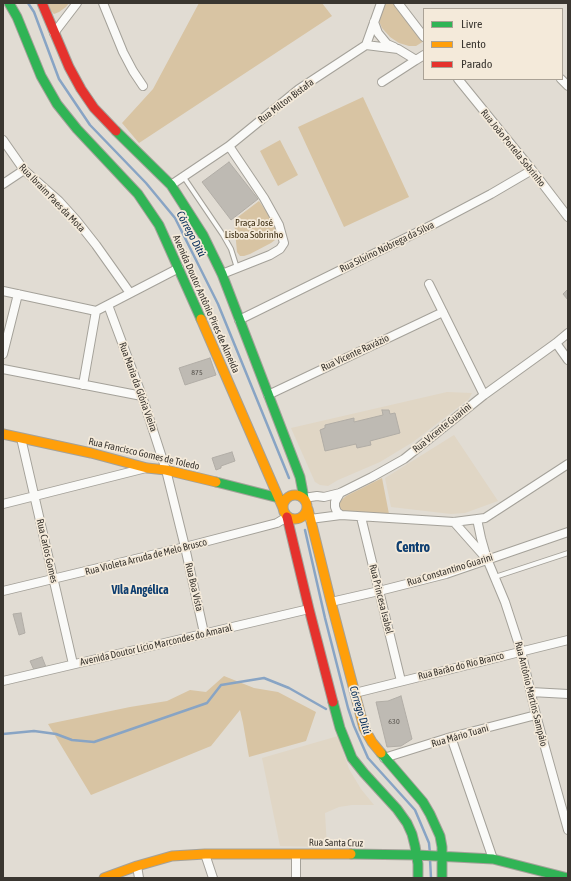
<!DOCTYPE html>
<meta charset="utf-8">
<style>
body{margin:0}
#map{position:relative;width:571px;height:881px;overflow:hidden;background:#e1dcd3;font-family:"Asap Condensed",sans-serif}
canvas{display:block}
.frame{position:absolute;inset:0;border:4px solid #3a3630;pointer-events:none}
.legend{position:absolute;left:423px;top:8px;width:140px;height:72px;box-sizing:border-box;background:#f4eada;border:1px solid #aaa296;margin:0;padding:5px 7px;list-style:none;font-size:12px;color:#3a3630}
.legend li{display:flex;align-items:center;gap:8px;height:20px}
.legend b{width:20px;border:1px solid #aaa296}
</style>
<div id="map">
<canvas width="571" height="881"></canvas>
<div class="frame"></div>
<ul class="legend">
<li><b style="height:5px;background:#30b455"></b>Livre</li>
<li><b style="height:5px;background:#ff9f0a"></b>Lento</li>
<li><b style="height:5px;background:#e5322d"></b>Parado</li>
</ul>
</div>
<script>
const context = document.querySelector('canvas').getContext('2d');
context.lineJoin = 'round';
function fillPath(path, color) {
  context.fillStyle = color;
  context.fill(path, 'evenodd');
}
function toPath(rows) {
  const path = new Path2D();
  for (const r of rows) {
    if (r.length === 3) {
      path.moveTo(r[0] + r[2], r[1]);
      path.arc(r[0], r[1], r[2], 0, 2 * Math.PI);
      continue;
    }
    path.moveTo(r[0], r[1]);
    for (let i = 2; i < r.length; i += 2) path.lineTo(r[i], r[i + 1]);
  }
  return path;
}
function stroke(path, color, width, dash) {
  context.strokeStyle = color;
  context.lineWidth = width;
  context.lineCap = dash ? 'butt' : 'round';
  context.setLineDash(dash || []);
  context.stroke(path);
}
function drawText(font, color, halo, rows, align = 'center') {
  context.font = font + ' "Asap Condensed",sans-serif';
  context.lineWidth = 3.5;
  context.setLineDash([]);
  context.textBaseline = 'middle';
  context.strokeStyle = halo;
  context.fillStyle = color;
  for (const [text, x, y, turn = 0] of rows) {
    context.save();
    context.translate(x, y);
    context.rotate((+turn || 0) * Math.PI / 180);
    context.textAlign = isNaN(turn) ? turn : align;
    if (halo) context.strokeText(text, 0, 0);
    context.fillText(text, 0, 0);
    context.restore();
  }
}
const built = toPath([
 [447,392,472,393,469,399,413,442,380,462,338,480,328,486,320,485,315,482,291,428],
 [454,435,498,501,465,513,451,514,391,507,385,478],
 [338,736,349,769,361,789,374,805,352,805,339,807,325,813,327,847,280,846,262,758]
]);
const green = toPath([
 [48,3,69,3,66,7,59,12,54,14,51,11],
 [199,3,322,3,332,16,139,143,122,123,153,89],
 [384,3,394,3,424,41,416,46,409,46,399,43,390,37,382,28,379,21,381,10],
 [363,97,409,197,344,227,298,127],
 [280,140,298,175,278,186,260,151],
 [259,201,269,215,276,229,276,236,275,240,271,243,250,254,244,256,240,256,237,252,234,220],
 [382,478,389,514,344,512,339,508,338,506,339,502,346,496],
 [224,676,254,688,278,692,316,712,306,741,249,757,243,723,240,710,211,746,91,795,48,724,130,707,167,701,190,690,206,692]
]);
const stream = toPath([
 [28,3,34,12,59,79,90,125,146,183,175,218,218,304,289,478],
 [305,530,325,618,348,708,354,726,368,758,415,810,429,843,430,854],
 [3,734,34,731,56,734,72,740,94,742,207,703,221,685,264,678,289,688,326,709],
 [430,859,431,878]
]);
const building = toPath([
 [229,162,258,199,231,220,202,182,229,162],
 [568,289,568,300,563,294,568,289],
 [210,358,216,375,185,385,179,368,210,358],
 [382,410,389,410,390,414,395,413,400,433,370,441,371,445,357,448,356,444,325,451,320,430,325,428,325,425,354,418,354,422,383,415,382,410],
 [232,452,235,461,221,466,221,468,216,470,212,458,232,452],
 [21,613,25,633,19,635,13,614,21,613],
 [42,657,46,667,34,670,30,661,42,657],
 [401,696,412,739,401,746,387,747,376,702,388,701,401,696]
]);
const lane = toPath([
 [183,176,223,235,231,249,237,268],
 [495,577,568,553]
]);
const street = toPath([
 [103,3,123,52,133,71,143,86],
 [398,3,424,37],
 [374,22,378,33,387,44,394,47],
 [54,33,77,3],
 [366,45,398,49,416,60,424,55],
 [458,79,532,170,568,217],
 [561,79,568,86],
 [382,82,416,60],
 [3,140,24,170,59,201,77,221,96,245,130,293],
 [3,184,24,170],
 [171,185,229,146,299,89,366,45,381,3],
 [222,274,270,255,280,249,284,243,279,225,264,198,229,146],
 [429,284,484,395],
 [3,291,96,311],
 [108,305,142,396,166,470,185,547,204,633],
 [96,311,179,268],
 [239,320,434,224,491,194,532,170],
 [556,343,568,360],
 [3,354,18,294],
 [3,369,142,396],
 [83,385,96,311],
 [268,395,443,312],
 [21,438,73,664],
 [340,493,335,502,335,507,337,512,341,515],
 [304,498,317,496,324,497,340,493,372,477,404,459,484,395,556,343,568,333],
 [3,504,146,468],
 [361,517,401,681],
 [310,519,341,515,454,522,485,518,568,464],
 [477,519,481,538,487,559,505,602,521,651,536,715,568,830],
 [454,522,485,557],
 [3,591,185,547,277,523,287,517],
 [331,602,379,591,446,574,568,532],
 [3,681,309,609],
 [531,692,568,694],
 [355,693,568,640],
 [451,737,493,859],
 [384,758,451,737,536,715],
 [205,854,213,878],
 [296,854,296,878],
 [137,866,139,878]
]);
const fast = toPath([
 [9,3,17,17,41,76,57,104,77,129,138,194,159,225,201,319],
 [116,131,171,185,203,235,222,274,300,477,304,498],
 [216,482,279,498],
 [333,702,340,728,352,758,364,773,397,809,407,823,412,834,415,846,418,864,418,878],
 [381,753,423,802,430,814,440,836,442,847,442,878],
 [351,854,417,855,493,859,568,878]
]);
const slow = toPath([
 [201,319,283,508],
 [3,434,91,453,147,468,166,470,216,482],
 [295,507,12],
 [308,509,331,602,364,728,372,742,381,753],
 [104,878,137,866,172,856,205,854,351,854]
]);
const jam = toPath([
 [42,3,69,67,81,89,94,108,116,131],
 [287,517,309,609,333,702]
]);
const numberNames = [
 ["875",197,372],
 ["630",394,721]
];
const streetNames = [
 ["Rua Milton Bistafa",286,101,-37],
 ["Rua João Portela Sobrinho",513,148,51],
 ["Rua Ibraim Paes da Mota",52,198,46],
 ["Rua Silvino Nobrega da Silva",387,247,-26],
 ["Avenida Doutor Antônio Pires de Almeida",206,304,66],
 ["Rua Vicente Ravázio",355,353,-25],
 ["Rua Maria da Glória Vieira",138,387,70],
 ["Rua Vicente Guarini",442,428,-39],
 ["Rua Francisco Gomes de Toledo",144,454,13],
 ["Rua Carlos Gomes",47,551,77],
 ["Rua Violeta Arruda de Melo Brusco",146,557,-14],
 ["Rua Constantino Guarini",450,570,-17],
 ["Rua Boa Vista",194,587,77],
 ["Rua Princesa Isabel",381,599,76],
 ["Avenida Doutor Lício Marcondes do Amaral",156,645,-13],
 ["Rua Barão do Rio Branco",461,666,-14],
 ["Rua Antônio Martins Sampáio",531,694,76],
 ["Rua Mário Tuani",460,736,-16],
 ["Rua Santa Cruz",336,843,1]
];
const parkNames = [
 ["Praça José",254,223],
 ["Lisboa Sobrinho",254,235]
];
const waterNames = [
 ["Córrego Ditú",191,234,62],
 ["Córrego Ditú",360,710,73]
];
const quarterNames = [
 ["Vila Angélica",140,590]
];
const districtNames = [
 ["Centro",413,548]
];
fillPath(built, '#e0d6c5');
fillPath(green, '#d8c4a3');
stroke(stream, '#88a4c4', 2.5);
fillPath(building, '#bebab3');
stroke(building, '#b1ada6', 1);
stroke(lane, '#a4a199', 6);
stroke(street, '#a4a199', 10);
stroke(fast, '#a4a199', 11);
stroke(slow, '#a4a199', 11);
stroke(jam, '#a4a199', 11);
stroke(lane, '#fafaf8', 4);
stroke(street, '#fafaf8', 8);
stroke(fast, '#30b455', 9);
stroke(slow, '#ff9f0a', 9);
stroke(jam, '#e5322d', 9);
drawText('8px', '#5b5751', null, numberNames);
drawText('10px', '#3a3630', '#f4eada', streetNames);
drawText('10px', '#3c2d11', '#f4eada', parkNames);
drawText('italic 11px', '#002a58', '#f4eada', waterNames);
drawText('bold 12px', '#0e3e70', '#f4eada', quarterNames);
drawText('bold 14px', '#0e3e70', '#f4eada', districtNames);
</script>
